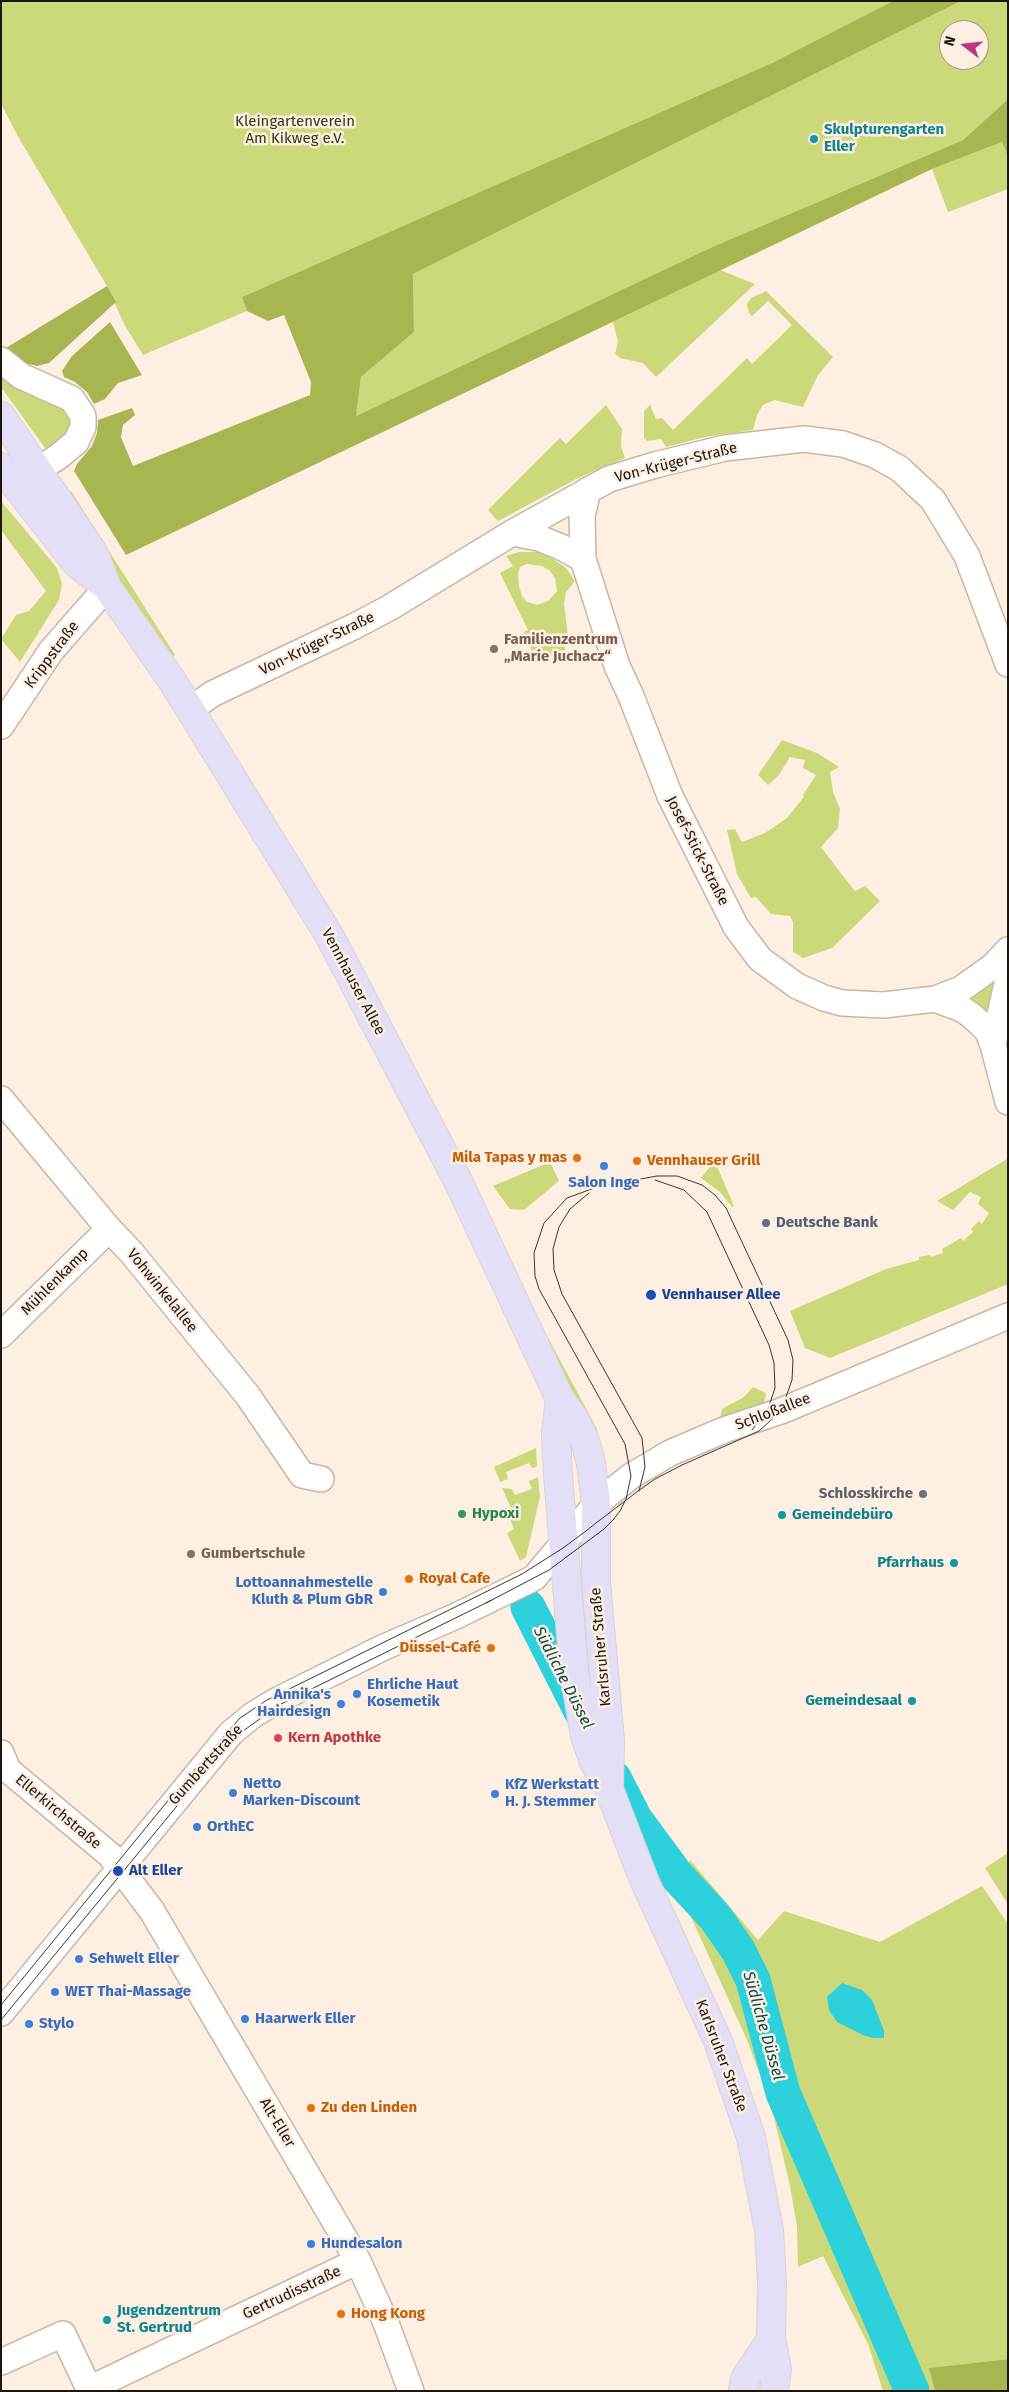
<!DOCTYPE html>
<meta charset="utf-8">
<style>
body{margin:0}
#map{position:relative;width:1009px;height:2392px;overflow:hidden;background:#fdefe2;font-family:"Fira Sans",sans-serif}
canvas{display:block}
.frame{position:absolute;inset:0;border:2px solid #1d150e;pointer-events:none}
.north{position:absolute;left:939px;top:20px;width:50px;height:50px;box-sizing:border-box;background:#fdefe2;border:1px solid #a3988d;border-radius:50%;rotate:286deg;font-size:14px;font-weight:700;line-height:20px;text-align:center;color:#1d150e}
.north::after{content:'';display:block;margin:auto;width:18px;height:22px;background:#bb377e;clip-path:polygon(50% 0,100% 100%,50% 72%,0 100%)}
</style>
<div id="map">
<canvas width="1009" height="2392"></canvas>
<div class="frame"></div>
<div class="north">N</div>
</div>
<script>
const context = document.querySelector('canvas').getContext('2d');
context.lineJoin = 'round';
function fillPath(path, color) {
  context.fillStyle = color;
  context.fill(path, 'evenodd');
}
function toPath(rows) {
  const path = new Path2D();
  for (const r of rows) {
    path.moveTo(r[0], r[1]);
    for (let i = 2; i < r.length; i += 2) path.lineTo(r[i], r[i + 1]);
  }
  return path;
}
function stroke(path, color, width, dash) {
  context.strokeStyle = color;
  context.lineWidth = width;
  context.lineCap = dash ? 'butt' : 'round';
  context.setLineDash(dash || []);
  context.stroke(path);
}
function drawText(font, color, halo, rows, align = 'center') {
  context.font = font + ' "Fira Sans",sans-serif';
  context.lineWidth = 5;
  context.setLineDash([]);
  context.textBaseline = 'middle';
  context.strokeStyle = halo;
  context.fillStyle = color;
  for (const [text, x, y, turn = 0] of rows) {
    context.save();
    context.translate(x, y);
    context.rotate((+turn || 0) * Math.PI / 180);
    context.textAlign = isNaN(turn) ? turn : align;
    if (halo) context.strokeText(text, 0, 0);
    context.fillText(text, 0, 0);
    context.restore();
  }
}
const green = toPath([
 [1,1,893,1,772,63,242,297,247,311,143,355,125,326,107,286,20,140,1,104],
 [961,1,1008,1,1008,99,963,140,710,248,356,416,361,377,414,332,413,274],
 [949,30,979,30,979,60,949,60],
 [1002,142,1008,157,1008,189,948,212,932,169],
 [720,270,755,284,656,377,643,363,620,358,615,354,618,342,613,322],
 [766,291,833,357,818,375,803,407,774,400,763,405,757,415,753,430,705,437,666,447,661,439,647,441,644,438,644,411,650,405,656,419,662,418,673,430,747,358,752,364,792,325,768,301,752,316,749,313,747,304,751,298],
 [1,374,62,406,72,419,68,435,53,446,45,448,1,387],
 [606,405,622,429,621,446,625,458,578,478,498,521,488,510,560,438,566,444],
 [71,491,175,655,169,659,64,497],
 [1,501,57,568,62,584,59,600,20,662,1,639,16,615,29,611,46,591,1,530],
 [519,552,538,552,553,559,566,568,575,581,566,592,564,603,568,636,565,637,565,650,544,660,537,649,532,651,524,632,528,630,500,573,513,566,506,556],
 [526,564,542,566,550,571,555,578,557,591,548,601,537,605,527,602,522,596,519,586,518,573,520,567],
 [782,740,817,753,839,767,830,772,833,792,840,809,838,828,821,847,853,889,855,891,865,886,880,901,832,948,803,958,793,952,793,922,790,916,771,914,756,897,751,898,737,874,727,830,735,829,742,842,765,833,787,818,804,797,803,795,816,775,803,768,805,760,790,757,778,776,768,785,758,775],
 [997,978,990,1009,983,1011,966,997],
 [1007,1159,1008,1284,830,1358,805,1348,790,1311,886,1269,919,1260,919,1257,929,1255,931,1257,943,1253,942,1249,961,1238,963,1241,973,1232,971,1229,979,1221,982,1224,989,1213,978,1204,981,1197,970,1192,953,1210,937,1201],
 [550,1162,559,1181,524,1210,510,1209,493,1186],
 [714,1162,716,1164,734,1206,732,1207,720,1192,701,1178],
 [525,1295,597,1429,592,1440],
 [753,1387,766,1393,764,1404,720,1419,722,1409,744,1397],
 [536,1448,537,1467,532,1468,529,1463,506,1472,508,1479,500,1482,494,1467],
 [538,1477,540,1497,526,1557,520,1561,507,1533,514,1529,508,1514,513,1512,502,1488,512,1489,515,1495,532,1489,529,1481],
 [1008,1853,1008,1904,985,1868],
 [690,1860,758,1940,784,1911,880,1942,982,1886,1008,1924,1008,2359,930,2368,935,2391,883,2391,868,2344,823,2256,798,2267,797,2226,790,2186,771,2104,747,2040,681,1895]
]);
const forest = toPath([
 [893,1,961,1,413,274,414,332,361,377,356,416,710,248,963,140,1008,99,1008,157,1002,142,932,169,126,555,74,471,77,464,92,446,97,433,98,420,132,408,135,415,123,425,121,437,133,466,310,395,311,382,284,315,268,321,247,311,242,297,772,63],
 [107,286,116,302,49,363,37,366,13,360,1,351],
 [110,322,142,375,118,383,105,399,94,404,87,392,75,382,64,377,62,371,72,356],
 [1008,2359,1008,2391,935,2391,929,2368]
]);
const water = toPath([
 [842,1983,862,1990,872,2000,884,2031,884,2038,873,2038,863,2035,837,2022,829,2010,827,1997]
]);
const river = toPath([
 [528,1607,581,1711],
 [614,1778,635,1819,677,1876,715,1917,738,1950,753,1980,783,2093,912,2391]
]);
const minor = toPath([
 [1,360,21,376,72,399,83,416,83,427,76,442,58,457,21,480],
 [588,490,582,516,583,559,617,666,631,696,670,796,736,927,760,959,797,986,824,998,842,1003,884,1005,935,999,961,989,992,967,1008,950],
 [512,533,539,538,561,547,583,559],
 [190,710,212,694,355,626,389,608,512,533,609,479,655,465,725,448,804,439,843,444,875,455,900,469,933,500,967,556,1008,664],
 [1,726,51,651,107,587],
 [1008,979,993,1045,1008,1102],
 [935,999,962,1009,972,1016,987,1030,993,1045],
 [1,1099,109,1229,131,1252,248,1396,302,1475,321,1479],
 [1,1335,109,1229],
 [1,1753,8,1770,110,1855,152,1911,358,2261,386,2323,411,2391],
 [1,2013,231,1733,253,1715,276,1701,382,1648,454,1617,534,1578,596,1504,631,1476,670,1453,724,1430,781,1411,1008,1316],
 [1,2362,63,2334,90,2391],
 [89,2389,358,2261]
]);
const major = toPath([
 [1,416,94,554,107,587,173,682,329,935,458,1181,560,1399,575,1420,585,1441,591,1463,596,1504,596,1582,610,1741,609,1789],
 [1,467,77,564,107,587],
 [560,1399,556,1434,558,1475,574,1672,585,1736,594,1762,609,1789,644,1880,718,2041,751,2137,769,2230,772,2282,771,2339,777,2369,774,2391],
 [743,2391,745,2379,771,2339]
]);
const tram = toPath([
 [655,1180,684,1190,707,1212,769,1345,774,1363,775,1388,768,1409,752,1430],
 [589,1193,570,1209,559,1227,553,1249,554,1270,562,1294,642,1438,645,1467,639,1491],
 [1,2005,175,1792,240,1718,267,1700,522,1574,563,1548,586,1531,596,1523,625,1501,638,1491,655,1479,682,1465,759,1431,781,1411,792,1380,793,1360,788,1340,726,1208,715,1195,702,1185,677,1176,657,1176,597,1187,567,1198,544,1223,534,1253,535,1276,539,1289,625,1444,631,1476,626,1499,620,1511,613,1520,604,1529,549,1570,486,1603],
 [1,2020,209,1767,239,1734,279,1705,492,1600]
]);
const markers = [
 [814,139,5,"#0f9aa8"],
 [494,649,5,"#8d6e63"],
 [577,1158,5,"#e8710a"],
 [637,1161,5,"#e8710a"],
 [604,1166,5,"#3f7fe0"],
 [766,1223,5,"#5c6f8a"],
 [651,1295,6,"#1a4fb4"],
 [923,1494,5,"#6b7280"],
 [462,1514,5,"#2e9e5b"],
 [782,1515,5,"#0f9aa8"],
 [191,1554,5,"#8d6e63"],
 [954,1563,5,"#0f9aa8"],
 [409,1579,5,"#e8710a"],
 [383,1592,5,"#3f7fe0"],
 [491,1648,5,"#e8710a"],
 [357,1694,5,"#3f7fe0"],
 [912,1701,5,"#0f9aa8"],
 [341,1704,5,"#3f7fe0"],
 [278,1738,5,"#e0444e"],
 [233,1793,5,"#3f7fe0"],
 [495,1794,5,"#3f7fe0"],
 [197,1827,5,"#3f7fe0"],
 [118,1871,6,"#1a4fb4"],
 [79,1959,5,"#3f7fe0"],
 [55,1992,5,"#3f7fe0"],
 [245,2019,5,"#3f7fe0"],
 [29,2024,5,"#3f7fe0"],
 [311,2108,5,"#e8710a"],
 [311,2244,5,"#3f7fe0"],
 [341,2314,5,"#e8710a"],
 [107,2320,5,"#0f9aa8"]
];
const parkNames = [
 ["Kleingartenverein",295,122],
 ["Am Kikweg e.V.",295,139]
];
const cultureNames = [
 ["Skulpturengarten",824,130],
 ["Eller",824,147],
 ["Gemeindebüro",792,1515],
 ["Pfarrhaus",944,1563,"right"],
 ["Gemeindesaal",902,1701,"right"],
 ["Jugendzentrum",117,2311],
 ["St. Gertrud",117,2328]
];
const streetNames = [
 ["Von-Krüger-Straße",676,463,-14],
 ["Von-Krüger-Straße",317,644,-26],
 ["Krippstraße",52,655,-53],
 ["Josef-Stick-Straße",697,851,63],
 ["Vennhauser Allee",353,982,62],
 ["Mühlenkamp",55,1282,-45],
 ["Vohwinkelallee",162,1291,51],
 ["Schloßallee",773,1412,-21],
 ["Karlsruher Straße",601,1647,-95],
 ["Gumbertstraße",206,1765,-48],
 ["Ellerkirchstraße",58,1812,40],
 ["Karlsruher Straße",721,2056,69],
 ["Alt-Eller",277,2123,59],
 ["Gertrudisstraße",292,2293,-25]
];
const educationNames = [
 ["Familienzentrum",504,640],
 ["„Marie Juchacz“",504,657],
 ["Gumbertschule",201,1554]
];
const foodNames = [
 ["Mila Tapas y mas",567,1158,"right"],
 ["Vennhauser Grill",647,1161],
 ["Royal Cafe",419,1579],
 ["Düssel-Café",481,1648,"right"],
 ["Zu den Linden",321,2108],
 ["Hong Kong",351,2314]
];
const shopNames = [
 ["Salon Inge",604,1183,"center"],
 ["Lottoannahmestelle",373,1583,"right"],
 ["Kluth & Plum GbR",373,1600,"right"],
 ["Ehrliche Haut",367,1685],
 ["Kosemetik",367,1702],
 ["Annika's",331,1695,"right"],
 ["Hairdesign",331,1712,"right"],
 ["Netto",243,1784],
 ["Marken-Discount",243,1801],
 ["KfZ Werkstatt",505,1785],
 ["H. J. Stemmer",505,1802],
 ["OrthEC",207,1827],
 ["Sehwelt Eller",89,1959],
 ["WET Thai-Massage",65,1992],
 ["Haarwerk Eller",255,2019],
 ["Stylo",39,2024],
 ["Hundesalon",321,2244]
];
const serviceNames = [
 ["Deutsche Bank",776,1223]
];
const transitNames = [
 ["Vennhauser Allee",662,1295],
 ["Alt Eller",129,1871]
];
const worshipNames = [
 ["Schlosskirche",913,1494]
];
const leisureNames = [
 ["Hypoxi",472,1514]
];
const healthNames = [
 ["Kern Apothke",288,1738]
];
const waterNames = [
 ["Südliche Düssel",563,1678,63],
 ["Südliche Düssel",763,2026,74]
];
fillPath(green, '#cbd97a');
fillPath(forest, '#a8b652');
fillPath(water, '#2dd1db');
stroke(river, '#2dd1db', 35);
stroke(minor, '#ccb5a1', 28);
stroke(major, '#d6d5d4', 30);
stroke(minor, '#fff', 25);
stroke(major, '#e2dff7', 28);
stroke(tram, '#3e352d', 1);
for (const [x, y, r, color] of markers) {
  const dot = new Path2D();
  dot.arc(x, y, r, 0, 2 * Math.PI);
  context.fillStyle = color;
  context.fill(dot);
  stroke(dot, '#fdefe2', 2);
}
drawText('15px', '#34390f', '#fdefe2', parkNames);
drawText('bold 15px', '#0d838f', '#fdefe2', cultureNames, 'left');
drawText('15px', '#1d150e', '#fdefe2', streetNames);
drawText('bold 15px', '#785e54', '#fdefe2', educationNames, 'left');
drawText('bold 15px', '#c56008', '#fdefe2', foodNames, 'left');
drawText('bold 15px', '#366cbe', '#fdefe2', shopNames, 'left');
drawText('bold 15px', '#4e5e75', '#fdefe2', serviceNames, 'left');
drawText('bold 15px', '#164399', '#fdefe2', transitNames, 'left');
drawText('bold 15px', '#5b616d', '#fdefe2', worshipNames, 'right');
drawText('bold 15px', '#27864d', '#fdefe2', leisureNames, 'left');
drawText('bold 15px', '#be3a42', '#fdefe2', healthNames, 'left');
drawText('italic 16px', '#044b4f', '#fdefe2', waterNames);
</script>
